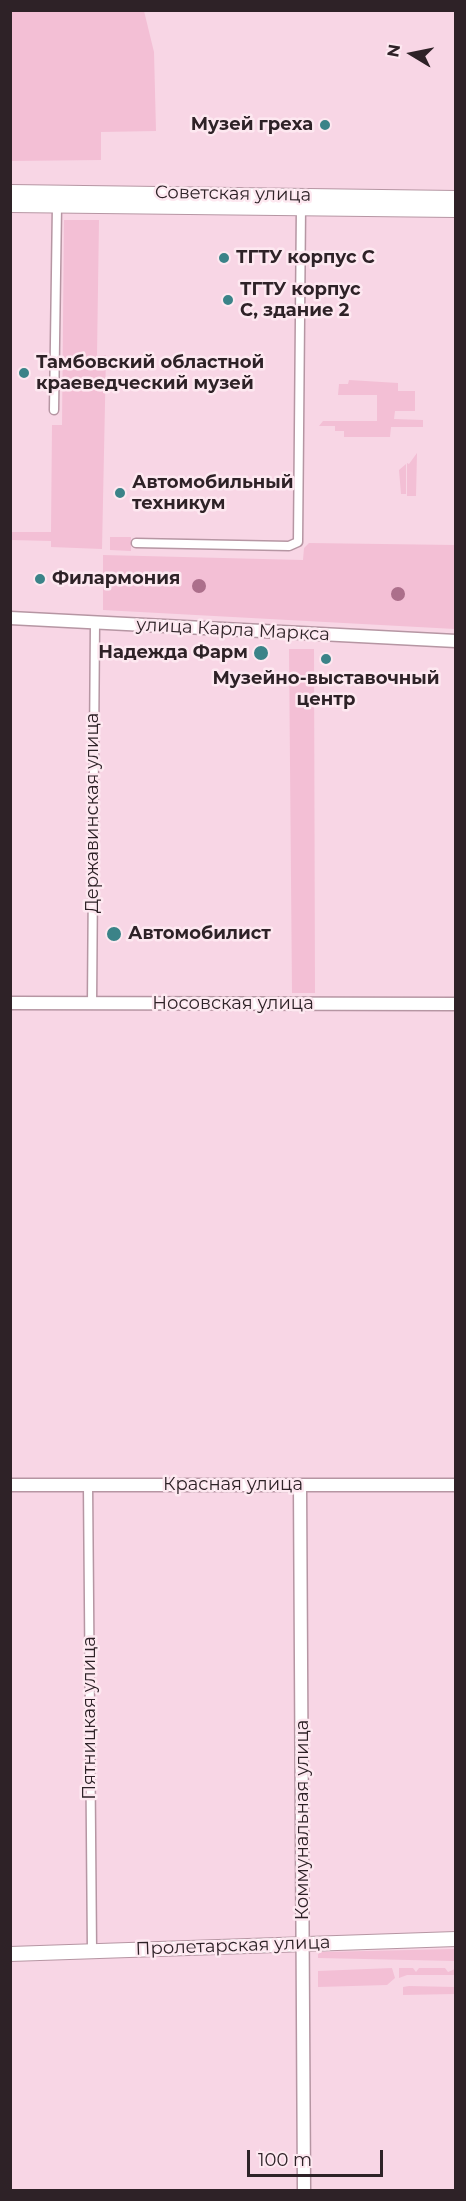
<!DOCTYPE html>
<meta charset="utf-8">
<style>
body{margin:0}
#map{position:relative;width:466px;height:2201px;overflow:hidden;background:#f8d6e5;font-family:Montserrat,sans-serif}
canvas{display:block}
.frame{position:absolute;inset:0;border:12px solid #2e2227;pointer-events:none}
.north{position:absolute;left:382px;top:24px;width:60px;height:60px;-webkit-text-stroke:4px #fde8f0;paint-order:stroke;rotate:280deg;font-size:16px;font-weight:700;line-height:24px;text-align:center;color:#2e2227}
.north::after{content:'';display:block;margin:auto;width:21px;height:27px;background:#2e2227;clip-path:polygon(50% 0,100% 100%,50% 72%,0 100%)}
.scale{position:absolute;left:247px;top:2150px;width:136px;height:27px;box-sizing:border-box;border:3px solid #2e2227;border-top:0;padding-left:8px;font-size:18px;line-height:21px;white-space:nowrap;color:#2e2227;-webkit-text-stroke:4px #fde8f0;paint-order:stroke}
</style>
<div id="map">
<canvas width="466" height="2201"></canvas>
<div class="frame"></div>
<div class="north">N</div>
<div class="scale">100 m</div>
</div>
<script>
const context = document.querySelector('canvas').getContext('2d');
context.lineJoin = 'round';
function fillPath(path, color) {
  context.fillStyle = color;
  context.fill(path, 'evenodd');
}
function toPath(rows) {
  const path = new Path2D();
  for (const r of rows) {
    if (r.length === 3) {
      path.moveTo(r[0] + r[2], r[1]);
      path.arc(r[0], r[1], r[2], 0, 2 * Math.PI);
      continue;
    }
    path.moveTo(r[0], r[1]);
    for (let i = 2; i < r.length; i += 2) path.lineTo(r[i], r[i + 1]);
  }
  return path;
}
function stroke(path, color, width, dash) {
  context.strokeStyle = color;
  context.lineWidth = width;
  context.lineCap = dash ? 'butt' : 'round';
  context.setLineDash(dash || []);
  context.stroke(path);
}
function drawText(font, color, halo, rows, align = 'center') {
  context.font = font + ' Montserrat,sans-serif';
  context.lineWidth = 5;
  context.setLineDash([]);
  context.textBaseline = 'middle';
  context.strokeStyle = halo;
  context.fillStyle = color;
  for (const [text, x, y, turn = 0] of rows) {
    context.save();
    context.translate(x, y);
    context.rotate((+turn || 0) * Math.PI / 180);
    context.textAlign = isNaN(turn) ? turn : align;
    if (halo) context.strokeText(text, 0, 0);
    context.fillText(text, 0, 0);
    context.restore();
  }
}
const green = toPath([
 [11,10,144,11,154,52,156,131,101,132,101,160,11,161],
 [64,220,99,220,97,355,106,355,102,549,51,547,51,541,11,540,11,532,51,532,52,425,62,425],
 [349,380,398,383,398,391,415,391,415,411,395,411,394,419,423,420,423,427,391,427,390,437,344,437,344,431,335,431,335,426,319,426,323,421,377,421,377,395,338,395,339,384,348,384],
 [417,453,416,496,407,496,407,463,409,464],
 [406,464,406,494,401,494,399,470],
 [110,537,131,537,131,551,110,550],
 [309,543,455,545,455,629,103,610,103,555,303,560,304,548],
 [289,649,314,649,315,993,292,993],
 [455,1949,455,1961,318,1958,318,1954,321,1952],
 [392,1968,395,1978,387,1985,318,1987,318,1971],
 [399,1968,413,1968,416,1972,419,1968,445,1968,448,1972,455,1969,455,1975,407,1975,399,1978],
 [409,1986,455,1987,455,1994,403,1995,403,1987]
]);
const water = toPath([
 [199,586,7],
 [398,594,7]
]);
const street = toPath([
 [54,410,57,205],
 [136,543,289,546,298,542,301,206],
 [92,1004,95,623],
 [88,1485,92,1951]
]);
const secondary = toPath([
 [10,618,456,641],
 [10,1003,456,1004],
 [10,1485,456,1485],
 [300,1485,304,2190]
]);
const primary = toPath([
 [10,192,456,198],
 [10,205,456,210],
 [10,1954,456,1939]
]);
const markers = [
 [325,125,6,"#3b8388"],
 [224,258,6,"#3b8388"],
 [228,300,6,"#3b8388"],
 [24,373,6,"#3b8388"],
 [120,493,6,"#3b8388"],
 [40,579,6,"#3b8388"],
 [261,653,8,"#3b8388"],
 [326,659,6,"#3b8388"],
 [114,934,8,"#3b8388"]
];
const poiNames = [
 ["Музей греха",313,125,"right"],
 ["ТГТУ корпус С",236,258],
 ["ТГТУ корпус",240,290],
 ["С, здание 2",240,311],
 ["Тамбовский областной",36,363],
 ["краеведческий музей",36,384],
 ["Автомобильный",132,483],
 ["техникум",132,504],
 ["Филармония",52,579],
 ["Надежда Фарм",248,653,"right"],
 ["Музейно-выставочный",326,679,"center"],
 ["центр",326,700,"center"],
 ["Автомобилист",128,934]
];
const streetNames = [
 ["Советская улица",233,194,1],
 ["улица Карла Маркса",233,630,3],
 ["Державинская улица",93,813,-90],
 ["Носовская улица",233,1004],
 ["Красная улица",233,1485],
 ["Пятницкая улица",90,1718,-90],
 ["Коммунальная улица",303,1820,-90],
 ["Пролетарская улица",233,1946,-2]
];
fillPath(green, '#f3bfd5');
fillPath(water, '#ac6f8b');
stroke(street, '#b696a3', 11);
stroke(secondary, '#b696a3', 15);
stroke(primary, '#b696a3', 16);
stroke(street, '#fff', 8);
stroke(secondary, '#fff', 12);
stroke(primary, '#fff', 14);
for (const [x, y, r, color] of markers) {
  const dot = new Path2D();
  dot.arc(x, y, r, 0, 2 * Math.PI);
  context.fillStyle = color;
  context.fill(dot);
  stroke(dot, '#fde8f0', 2);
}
drawText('bold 18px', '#2e2227', '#fde8f0', poiNames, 'left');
drawText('18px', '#2e2227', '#fde8f0', streetNames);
</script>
